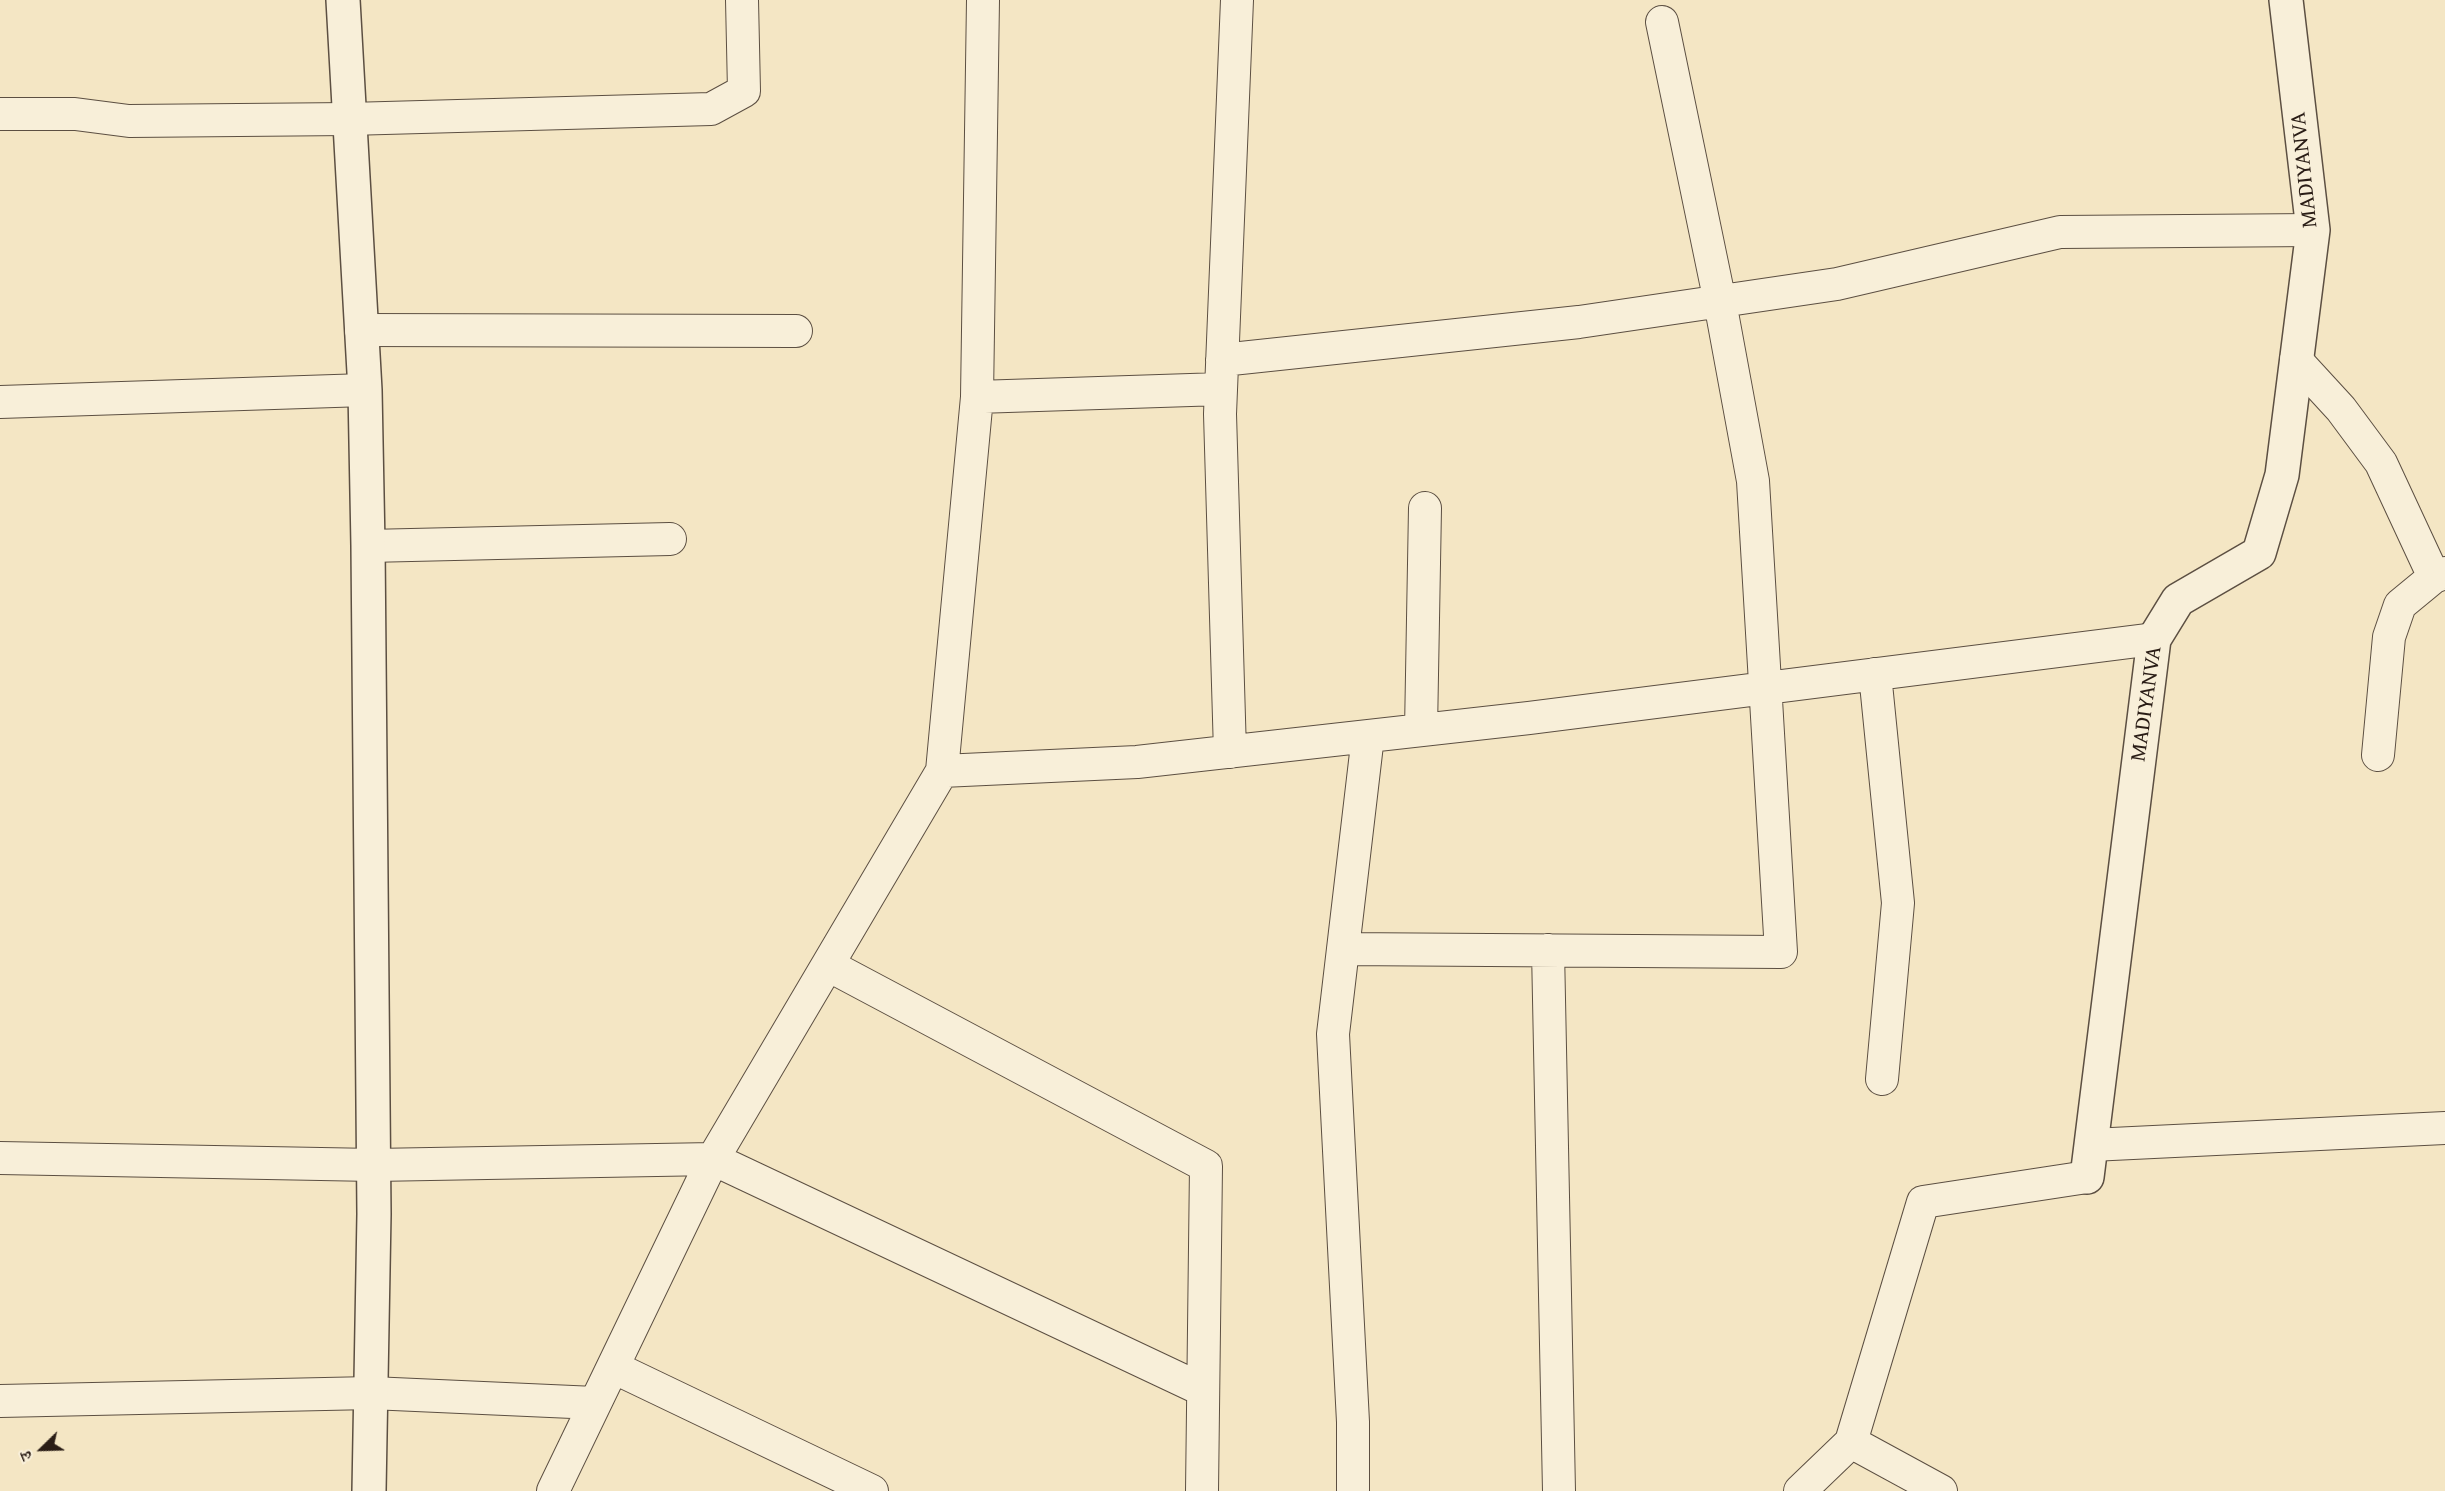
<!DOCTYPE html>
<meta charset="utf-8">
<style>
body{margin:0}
#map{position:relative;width:2445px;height:1491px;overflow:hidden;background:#f4e6c4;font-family:"Gentium Book Plus","Noto Serif Devanagari",serif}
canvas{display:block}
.north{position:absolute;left:12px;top:1419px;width:60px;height:60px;-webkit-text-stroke:4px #f8efd9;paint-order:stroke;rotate:247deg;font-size:16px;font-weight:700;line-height:24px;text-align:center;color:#2a1d16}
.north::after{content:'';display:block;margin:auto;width:21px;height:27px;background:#2a1d16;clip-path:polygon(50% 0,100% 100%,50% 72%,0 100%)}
</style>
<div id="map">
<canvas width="2445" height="1491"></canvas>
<div class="north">उ</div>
</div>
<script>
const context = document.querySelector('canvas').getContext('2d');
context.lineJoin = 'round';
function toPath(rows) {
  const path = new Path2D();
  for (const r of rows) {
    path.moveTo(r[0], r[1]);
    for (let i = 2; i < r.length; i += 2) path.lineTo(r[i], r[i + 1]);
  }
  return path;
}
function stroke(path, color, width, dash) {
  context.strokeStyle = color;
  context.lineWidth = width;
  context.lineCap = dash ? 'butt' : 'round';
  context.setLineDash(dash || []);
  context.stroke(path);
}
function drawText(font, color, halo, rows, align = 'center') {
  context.font = font + ' "Gentium Book Plus",serif';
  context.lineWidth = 4.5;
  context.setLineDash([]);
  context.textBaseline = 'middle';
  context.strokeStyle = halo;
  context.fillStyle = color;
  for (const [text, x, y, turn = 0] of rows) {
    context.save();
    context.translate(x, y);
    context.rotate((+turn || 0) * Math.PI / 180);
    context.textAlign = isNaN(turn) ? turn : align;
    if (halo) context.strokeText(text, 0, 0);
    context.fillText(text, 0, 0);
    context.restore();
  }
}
const minor = toPath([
 [0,114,75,114,129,121,349,119,711,109,744,91,742,0],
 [361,330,796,331],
 [1222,360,1579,322,1837,284,2060,232,2313,230],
 [2296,360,2341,409,2381,463,2434,577],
 [977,397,1221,389],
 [0,402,365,390],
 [368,546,670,539],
 [1875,674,1898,903,1882,1079],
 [1421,730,1425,508],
 [1230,752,1220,414,1237,0],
 [2378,755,2389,637,2400,605,2434,577,2445,573],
 [942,771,977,397,983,0],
 [1343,949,1781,952,1753,481,1720,302,1662,22],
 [1548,950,1559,1491],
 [828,965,1206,1166,1202,1491],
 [2091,1145,2445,1128],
 [0,1158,374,1165,713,1159,942,771,1137,762,1529,718,2154,639],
 [613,1367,872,1491],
 [0,1401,371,1393,595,1403],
 [1851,1442,1941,1491],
 [553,1491,713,1159,1203,1390],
 [1353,1491,1353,1422,1333,1034,1368,736],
 [1800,1491,1851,1442,1923,1202,2087,1177]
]);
const tertiary = toPath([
 [343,0,365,390,368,546,374,1214,369,1491],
 [2087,1177,2154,639,2178,600,2259,553,2282,475,2313,230,2286,0]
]);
const streetNames = [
 ["MADIYANVA",2305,170,-96],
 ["MADIYANVA",2147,704,-82]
];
stroke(minor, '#5c4f42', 34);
stroke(tertiary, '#5c4f42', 36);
stroke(minor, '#f8efd9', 32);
stroke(tertiary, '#f8efd9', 33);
drawText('22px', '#2a1d16', '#f8efd9', streetNames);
</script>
